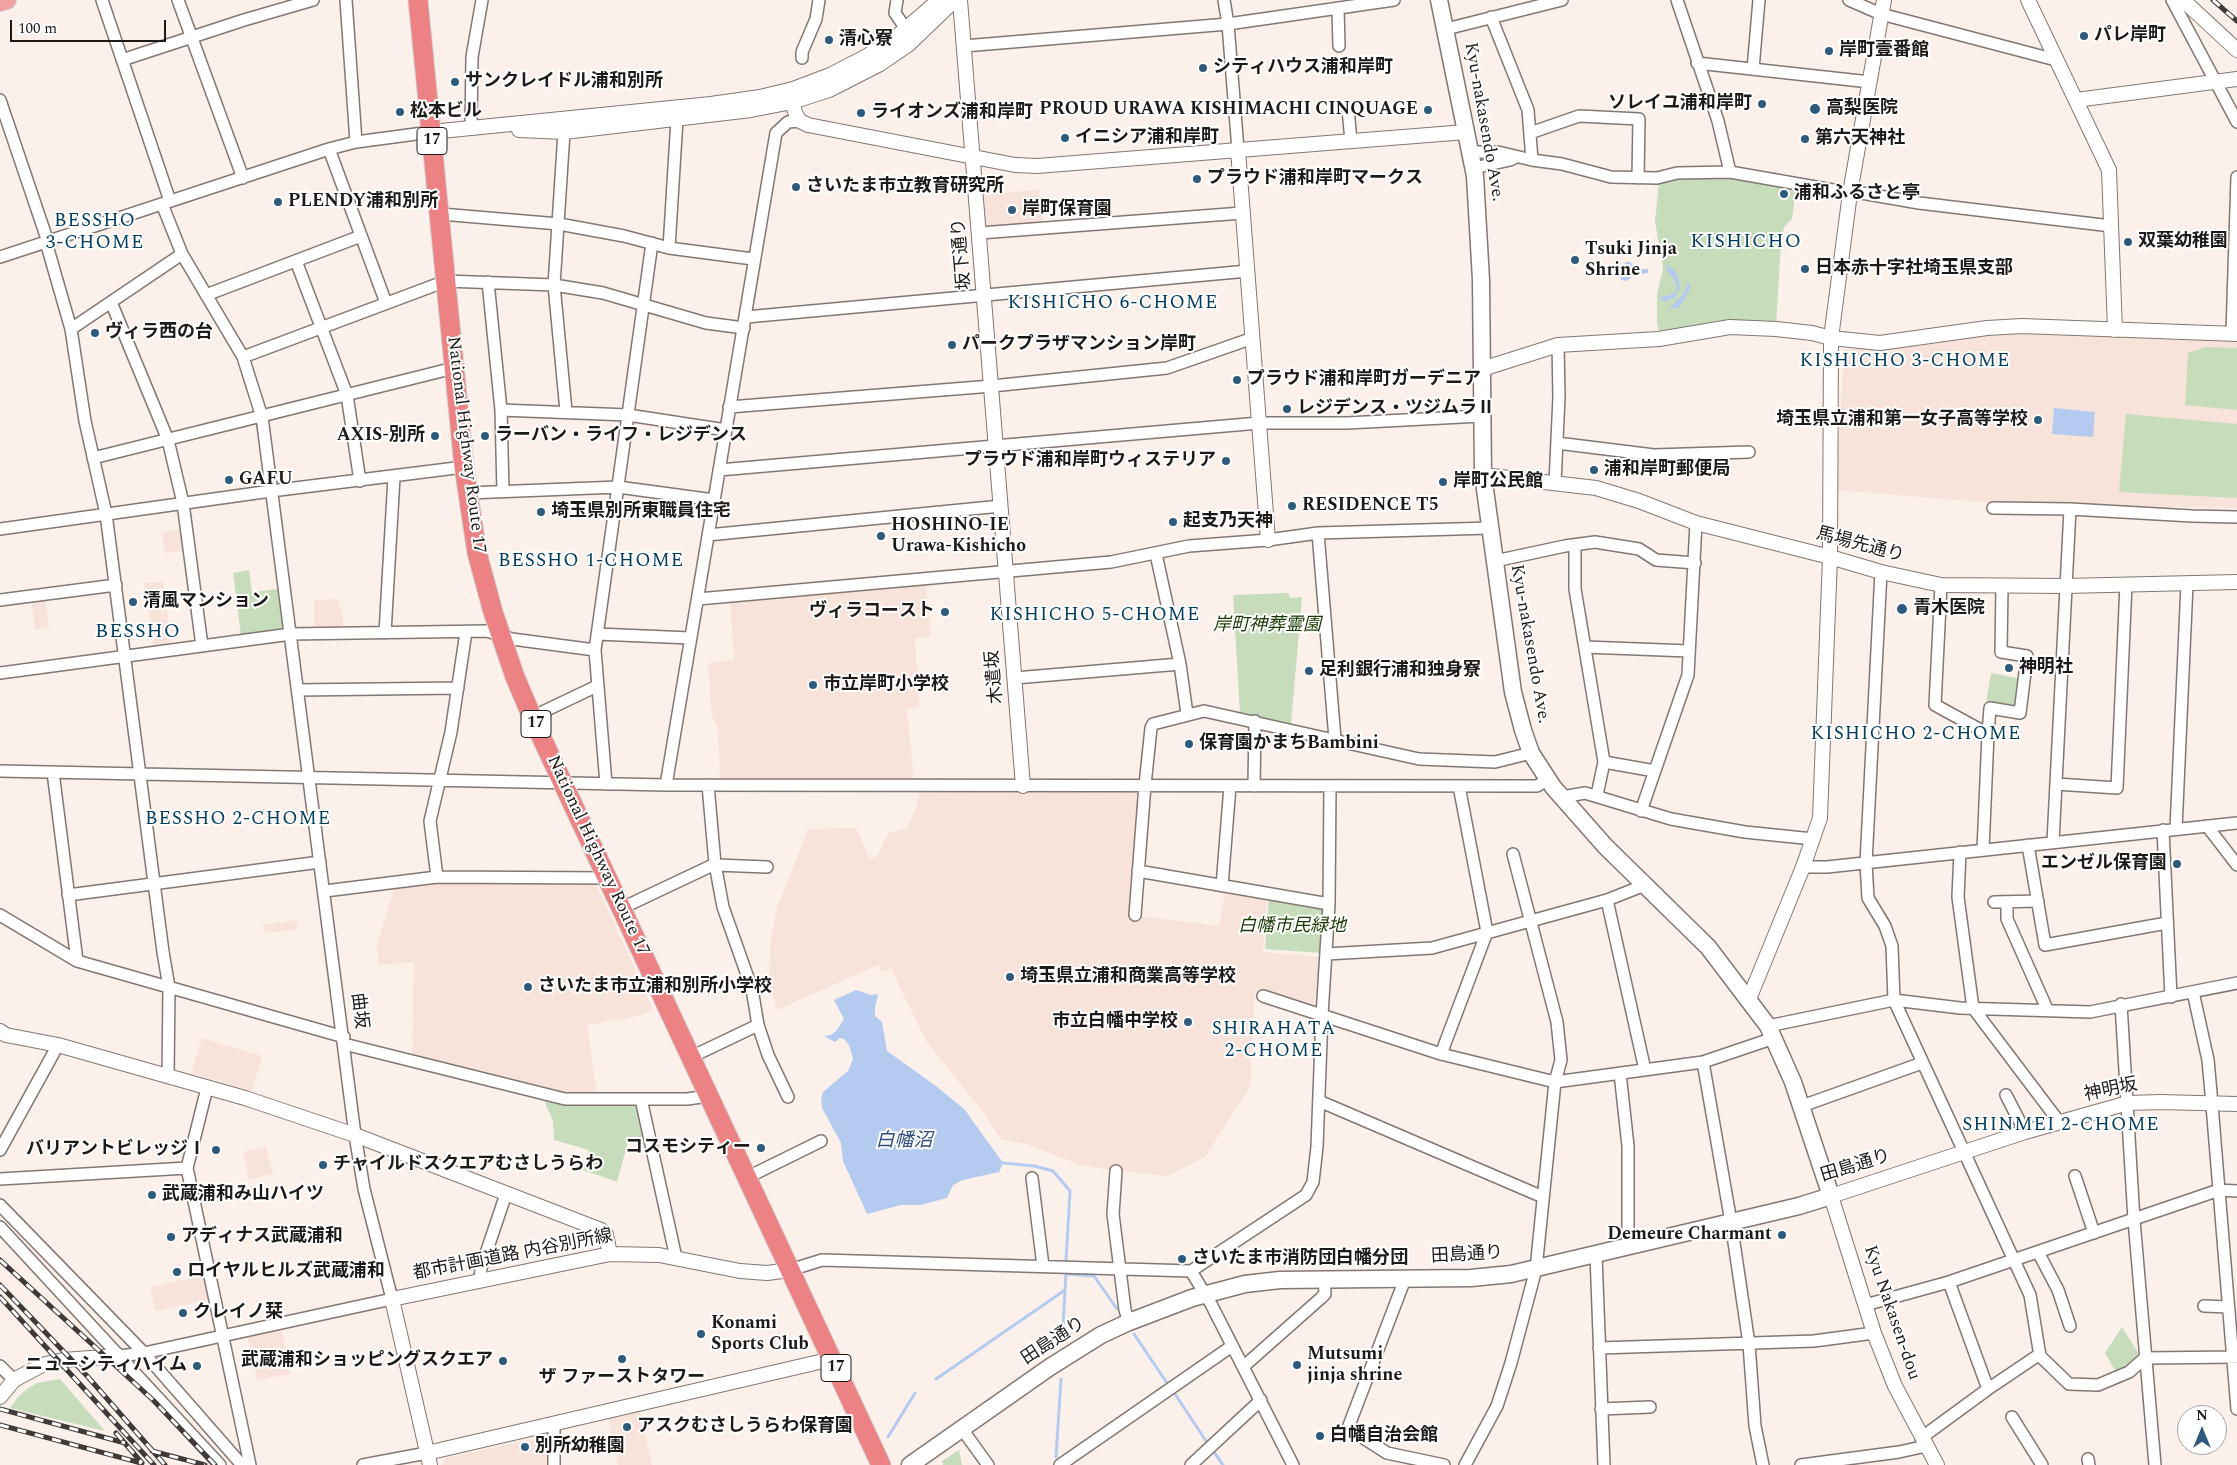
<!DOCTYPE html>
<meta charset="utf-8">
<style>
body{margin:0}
#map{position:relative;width:2237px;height:1465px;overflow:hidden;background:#fcf0eb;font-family:Spectral,serif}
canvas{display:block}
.north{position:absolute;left:2177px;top:1405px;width:50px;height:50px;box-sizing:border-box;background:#fff;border:1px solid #a5a3a3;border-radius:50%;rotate:0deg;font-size:14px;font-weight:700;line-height:20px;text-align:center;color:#1e1a18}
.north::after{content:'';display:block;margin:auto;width:18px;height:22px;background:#2e5b7b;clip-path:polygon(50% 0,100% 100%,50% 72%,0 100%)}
.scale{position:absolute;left:10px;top:20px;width:156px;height:22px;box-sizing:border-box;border:2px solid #1e1a18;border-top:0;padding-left:6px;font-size:15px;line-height:18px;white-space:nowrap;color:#1e1a18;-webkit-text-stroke:4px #fff;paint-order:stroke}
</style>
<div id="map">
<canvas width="2237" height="1465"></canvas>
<div class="north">N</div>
<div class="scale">100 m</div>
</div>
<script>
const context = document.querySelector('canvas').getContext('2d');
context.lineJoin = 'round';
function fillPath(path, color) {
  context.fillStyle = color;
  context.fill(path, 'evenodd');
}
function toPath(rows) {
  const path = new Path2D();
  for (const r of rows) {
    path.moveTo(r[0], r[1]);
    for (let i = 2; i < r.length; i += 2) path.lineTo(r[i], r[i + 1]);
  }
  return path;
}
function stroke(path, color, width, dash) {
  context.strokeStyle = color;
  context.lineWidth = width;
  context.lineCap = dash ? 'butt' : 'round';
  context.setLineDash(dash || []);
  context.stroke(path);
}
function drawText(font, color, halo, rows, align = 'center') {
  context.font = font + ' Spectral,"Noto Sans JP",serif';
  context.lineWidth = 4;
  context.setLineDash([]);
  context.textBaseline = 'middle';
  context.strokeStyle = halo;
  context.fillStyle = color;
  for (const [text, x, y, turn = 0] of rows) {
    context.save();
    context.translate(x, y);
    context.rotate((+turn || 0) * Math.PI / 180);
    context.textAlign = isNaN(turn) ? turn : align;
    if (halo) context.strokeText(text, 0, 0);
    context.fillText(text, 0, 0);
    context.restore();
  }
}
const built = toPath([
 [1039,190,1043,226,985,228,982,194],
 [2024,329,2237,339,2237,508,1993,503,1836,490,1844,350],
 [183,530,185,551,165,553,163,532],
 [163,582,172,646,154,648,144,583],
 [926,583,931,636,915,639,919,707,907,708,914,780,720,778,718,730,712,716,708,663,734,660,730,601],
 [45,597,49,628,35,630,31,599],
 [337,599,343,617,343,629,314,629,314,600],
 [1140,788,1129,915,1220,926,1225,890,1267,898,1263,952,1320,957,1314,1006,1255,992,1250,1087,1205,1157,1167,1176,1110,1170,1080,1165,1026,1144,1000,1139,986,1116,926,1041,891,969,882,972,878,965,777,1010,769,982,770,943,777,908,808,829,856,828,870,859,877,856,889,832,907,829,915,810,921,789],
 [437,881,596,884,653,1009,639,1016,587,1025,597,1094,566,1095,412,1057,414,962,379,965,377,945,395,886],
 [297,920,298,930,264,933,263,925],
 [202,1038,262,1056,252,1091,191,1073],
 [266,1146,273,1174,249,1180,243,1152],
 [206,1275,212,1299,155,1311,150,1287],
 [281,1327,291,1374,257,1380,247,1334],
 [640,1410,652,1465,618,1465,608,1415],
 [552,1435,550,1465,443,1465,446,1458]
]);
const green = toPath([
 [1724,176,1796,187,1792,219,1784,227,1781,243,1776,325,1659,333,1657,322,1657,294,1663,269,1655,221,1659,182,1676,178],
 [2205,347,2237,348,2237,410,2185,405,2188,353],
 [2126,414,2237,424,2237,498,2119,492],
 [249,570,252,592,279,589,285,630,241,635,233,573],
 [1288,593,1290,598,1302,597,1291,724,1240,713,1233,595],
 [1991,673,2022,679,2018,711,1986,703],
 [1269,898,1325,908,1321,953,1265,949],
 [543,1098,638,1104,645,1137,629,1138,617,1182,583,1170,589,1150,554,1140,553,1121],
 [2122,1327,2139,1354,2125,1370,2117,1374,2105,1353],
 [60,1379,105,1431,10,1408,18,1397,27,1389,37,1383],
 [959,1450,962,1465,943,1465,942,1461]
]);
const water = toPath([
 [1626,262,1631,262,1633,269,1648,269,1648,273,1635,275,1626,281,1621,280,1619,270],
 [1666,264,1674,270,1678,277,1680,288,1674,298,1665,301,1660,300,1663,296,1671,295,1676,292,1677,287,1674,279,1667,271],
 [1688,283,1691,286,1683,302,1678,308,1669,308,1683,295],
 [2054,408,2095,412,2093,437,2052,434],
 [856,990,871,995,878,994,875,1008,875,1016,882,1022,887,1051,936,1086,965,1110,1003,1163,999,1172,963,1180,953,1185,947,1198,921,1205,901,1205,867,1214,843,1161,841,1143,822,1108,821,1100,823,1092,848,1071,853,1059,849,1045,844,1039,840,1038,835,1042,824,1036,831,1035,836,1031,844,1019,834,1000]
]);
const stream = toPath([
 [1003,1163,1034,1166,1053,1171,1070,1191,1066,1261],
 [1066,1274,1094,1276,1117,1309],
 [1134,1334,1169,1386],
 [1062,1343,1066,1273],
 [936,1379,1065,1290],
 [1173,1391,1208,1444],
 [888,1437,915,1393],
 [1212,1449,1223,1465],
 [1056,1457,1061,1379]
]);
const minor = toPath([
 [102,0,170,201],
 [178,0,243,178],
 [346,0,356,142],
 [897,0,895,13,906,29],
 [1224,0,1228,24,1238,150],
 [1677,0,1718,121,1730,172],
 [1849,0,1881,14,2056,60],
 [2172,0,2237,122],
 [1338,8,1339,46],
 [1491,17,1528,110,1532,160],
 [1446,29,1562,0],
 [964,46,1228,24,1394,0],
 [802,58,802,52,816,19,819,0],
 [122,60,244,20,313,0],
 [1697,63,1870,82],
 [1753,69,1759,0],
 [0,100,48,242],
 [1348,109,1351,141],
 [471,127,472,57,482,0],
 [564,132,554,285,566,411],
 [1530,133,1579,116,1639,119,1638,178],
 [329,149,386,303],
 [1470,152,1498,152,1532,160,1562,164,1611,177,1657,178,1677,173,1730,172,1850,193],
 [1474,168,1510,160,1516,157],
 [1850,191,1919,203,2111,226],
 [441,214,559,224,624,236,669,248,753,259],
 [980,233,1242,213],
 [46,242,71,329,85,421,106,514,163,952,169,987,168,1077],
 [669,248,677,119],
 [0,257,329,149,356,142,431,132],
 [296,261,347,395,360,481],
 [488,282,501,410,503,491],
 [206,295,361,236],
 [111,302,168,440,183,503,202,646],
 [746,317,1248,271],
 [71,329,182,254],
 [2232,333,2237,177],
 [243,357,446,281,554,285,603,293,706,323,744,328],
 [729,407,992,386,1167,368,1253,338],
 [501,410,628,415,726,430],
 [1557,443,1654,455,1749,452],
 [93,458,454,368],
 [719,470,1259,423,1347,423,1481,416],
 [1555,483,1559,397,1558,345],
 [468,493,618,487,714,500],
 [1993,508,2070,509,2192,516,2237,517],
 [0,529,271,491,464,467],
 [1318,533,1335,739],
 [708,535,1001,506],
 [1575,545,1575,589,1604,762,1655,771],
 [1156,554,1180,664,1187,714],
 [1495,561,1565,546,1595,542,1639,549,1656,560,1695,563],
 [1881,572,1866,863,1868,898,1885,926,1892,946,1894,1000,2030,1295,2040,1356,2069,1384,2098,1385,2129,1372,2145,1358,2237,1357],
 [1941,585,1935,705,1988,734,1983,850],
 [698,599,1111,562,1189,546,1268,540,1318,533,1490,528],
 [0,600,116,585],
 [385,633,394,477],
 [597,634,690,638],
 [1585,647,1689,651],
 [0,673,291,634,487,631,512,639,595,650],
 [1015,678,1180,664],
 [298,690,458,688],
 [532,717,597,686],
 [1988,734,1990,708,2020,713,2027,656,2001,652,2002,585],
 [0,771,666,785,1537,786,1547,780],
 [53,772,77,961],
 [606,784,595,650,652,243],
 [2056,784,2117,788,2126,584],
 [666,785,776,133,788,122,800,121],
 [708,785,715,864,723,907,752,989,758,1025,768,1055,788,1097],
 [1254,786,1255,721],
 [1597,795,1604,762],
 [1562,797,1585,793,1671,819,1745,832,1813,839],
 [1641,811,1688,675,1696,523],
 [2207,826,2237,865],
 [2176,829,2187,584],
 [2163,830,2171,997],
 [2053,842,2070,509],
 [2028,845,2045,945,2167,923],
 [1960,852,1958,897,1973,1008,2060,1123],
 [716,865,767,867],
 [1803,867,1827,867,2237,823],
 [1138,871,1329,904],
 [437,877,430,821,451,732,466,632],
 [1222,886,1230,786],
 [325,891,437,877,607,878],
 [68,895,320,862],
 [1607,900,1645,1070],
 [1994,902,2038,901],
 [2007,902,2007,919,2047,1009],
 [622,908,715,864],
 [0,915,77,961,344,1037],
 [1135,915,1145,785,1151,728,1153,724,1204,711,1419,759,1495,762,1531,753],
 [1326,954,1432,948,1607,900,1645,885],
 [2193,992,2208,1060,2211,1093,2237,1409],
 [1263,996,1441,1054,1555,1082,1703,1062,1774,1038],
 [2121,1004,2134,1220,2155,1465],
 [1768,1026,1894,1000,1960,1008,2090,1012,2237,983],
 [344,1044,565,1099,687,1099,709,1096],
 [1441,1054,1487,932,1459,786],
 [691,1057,758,1025],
 [1703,1062,1731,1222,1749,1344,1755,1426,1763,1465],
 [1620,1073,1628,1146,1628,1247],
 [2006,1095,2025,1132],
 [641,1099,676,1258],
 [1319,1101,1543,1197],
 [1802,1106,1922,1063],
 [0,1150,58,1045],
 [187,1168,250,1465],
 [1116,1171,1113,1214,1125,1310,1129,1322],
 [2075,1176,2094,1233],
 [748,1177,821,1141],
 [1032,1178,1043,1266],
 [0,1179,187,1168,207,1088],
 [0,1205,144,1353,242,1465],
 [0,1227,220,1465],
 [2038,1252,2058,1290,2070,1326],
 [1596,1255,1604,1465],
 [790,1270,822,1260,1191,1271,1306,1195,1313,1182,1317,1147,1322,1015,1329,904,1330,787],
 [1191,1271,1211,1304,1293,1465],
 [1405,1279,1348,1428,1387,1453,1444,1465],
 [480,1280,481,1268,506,1194],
 [1949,1282,1988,1389],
 [1865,1305,1949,1282,2219,1190,2237,1191],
 [2204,1306,2228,1307],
 [1599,1348,1814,1341,1874,1333],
 [119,1356,144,1353,392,1299,364,1189,355,1135,262,417,243,357,182,254,162,204],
 [0,1366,14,1380],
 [1243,1367,1321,1298,1325,1294,1324,1278],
 [1601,1409,1650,1407],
 [2012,1417,2042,1465],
 [554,1424,554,1465],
 [962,1429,988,1465],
 [1921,1438,1988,1389,2040,1354],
 [2088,1459,2089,1465],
 [363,1465,427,1453],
 [1060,1465,1232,1346],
 [1191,1465,1261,1400],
 [1465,1465,1497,1406,1511,1363,1536,1269,1555,1082,1561,1060,1557,1022,1513,854],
 [1801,1465,1899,1452,1926,1446]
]);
const tertiary = toPath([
 [960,0,1023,786],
 [2028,0,2109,170,2115,330],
 [2183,0,2237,50],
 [2076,100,2237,79],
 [792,102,796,115,800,121,808,125,1015,165,1037,166,1466,132],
 [519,130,564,132,751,110,792,102,829,90,880,64,908,45,955,0],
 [431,132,711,104,760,97,793,89,830,75,867,56,895,38,939,0],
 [1238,150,1268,540],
 [1482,369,1558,345,1659,339,1730,327,1776,329,1812,333,1831,338,1880,343,1987,328,2022,326,2237,334],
 [1483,475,1596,488,1639,501,1696,523,1830,557,1881,572,1941,585,2065,586,2237,582],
 [1749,999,1803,867,1820,818,1830,557,1831,338,1850,193,1884,0],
 [0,1031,6,1035,58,1045,245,1098,355,1135,601,1230,606,1235,610,1254],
 [0,1397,14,1380,42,1365,63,1360,119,1356],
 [427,1453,832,1359],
 [430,1465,392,1299,610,1254,659,1255,740,1271,767,1273,790,1270],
 [1937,1465,1895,1386,1874,1333,1831,1196,2025,1132,2128,1103,2160,1102,2237,1104]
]);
const secondary = toPath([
 [910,1465,1050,1367,1101,1335,1129,1322,1192,1298,1245,1284,1280,1280,1471,1278,1511,1274,1799,1206,1831,1196,1793,1082,1768,1026,1708,947,1605,846,1553,787,1531,753,1523,730,1513,692,1483,475,1481,280,1475,176,1439,0]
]);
const primary = toPath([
 [0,2,7,0]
]);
const trunk = toPath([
 [418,0,464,467,477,553,493,612,515,677,532,717,881,1465]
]);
const rail = toPath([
 [2213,0,2237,21],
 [0,1260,153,1400,215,1465],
 [0,1285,88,1377,165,1465],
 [0,1297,154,1465],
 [0,1409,125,1443],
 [0,1425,141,1463],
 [116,1433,142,1463],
 [152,1451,205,1465]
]);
const markers = [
 [2084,36,5,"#2e5b7b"],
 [829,40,5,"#2e5b7b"],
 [1829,51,5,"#2e5b7b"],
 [1203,68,5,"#2e5b7b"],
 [455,82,5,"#2e5b7b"],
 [1762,104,5,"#2e5b7b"],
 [1815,109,6,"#2e5b7b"],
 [1428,110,5,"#2e5b7b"],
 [400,112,5,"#2e5b7b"],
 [861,113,5,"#2e5b7b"],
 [1065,138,5,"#2e5b7b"],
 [1805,139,5,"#2e5b7b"],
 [1197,179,5,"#2e5b7b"],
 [796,187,5,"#2e5b7b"],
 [1784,194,5,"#2e5b7b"],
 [278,202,5,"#2e5b7b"],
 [1012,210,5,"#2e5b7b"],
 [2128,242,5,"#2e5b7b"],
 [1575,260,5,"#2e5b7b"],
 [1805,269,5,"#2e5b7b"],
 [95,333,5,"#2e5b7b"],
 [952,345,5,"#2e5b7b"],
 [1237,380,5,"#2e5b7b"],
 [1287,409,5,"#2e5b7b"],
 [2038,420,5,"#2e5b7b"],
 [435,436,5,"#2e5b7b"],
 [485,436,5,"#2e5b7b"],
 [1226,461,5,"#2e5b7b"],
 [1594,470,5,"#2e5b7b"],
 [229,480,5,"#2e5b7b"],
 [1443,482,5,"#2e5b7b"],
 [1292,506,5,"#2e5b7b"],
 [541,512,5,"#2e5b7b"],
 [1173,522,5,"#2e5b7b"],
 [881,536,5,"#2e5b7b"],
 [133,602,5,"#2e5b7b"],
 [1902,609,6,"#2e5b7b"],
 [945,612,5,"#2e5b7b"],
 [2009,668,5,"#2e5b7b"],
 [1309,671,5,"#2e5b7b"],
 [813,685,5,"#2e5b7b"],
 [1189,744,5,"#2e5b7b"],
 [2177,864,5,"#2e5b7b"],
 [1010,977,5,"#2e5b7b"],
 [528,987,5,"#2e5b7b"],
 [1188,1022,5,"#2e5b7b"],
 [761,1148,5,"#2e5b7b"],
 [216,1150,5,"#2e5b7b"],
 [323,1165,5,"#2e5b7b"],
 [152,1195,5,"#2e5b7b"],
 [1782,1235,5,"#2e5b7b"],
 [171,1237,5,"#2e5b7b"],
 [1182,1259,5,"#2e5b7b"],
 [177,1272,5,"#2e5b7b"],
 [183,1313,5,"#2e5b7b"],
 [701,1334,5,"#2e5b7b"],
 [622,1359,5,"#2e5b7b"],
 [503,1361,5,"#2e5b7b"],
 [1297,1365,5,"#2e5b7b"],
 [197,1366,5,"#2e5b7b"],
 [627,1427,5,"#2e5b7b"],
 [1320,1436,5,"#2e5b7b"],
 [525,1447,5,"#2e5b7b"]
];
const shields = [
 [432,141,30],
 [536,724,30],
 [836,1368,30]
];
const shieldNames = [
 ["17",432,141],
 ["17",536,724],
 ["17",836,1368]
];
const poiNames = [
 ["パレ岸町",2094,36],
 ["清心寮",839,40],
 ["岸町壹番館",1839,51],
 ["シティハウス浦和岸町",1213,68],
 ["サンクレイドル浦和別所",465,82],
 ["ソレイユ浦和岸町",1752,104,"right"],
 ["高梨医院",1826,109],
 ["PROUD URAWA KISHIMACHI CINQUAGE",1418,110,"right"],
 ["松本ビル",410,112],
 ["ライオンズ浦和岸町",871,113],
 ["イニシア浦和岸町",1075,138],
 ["第六天神社",1815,139],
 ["プラウド浦和岸町マークス",1207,179],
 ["さいたま市立教育研究所",806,187],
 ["浦和ふるさと亭",1794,194],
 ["PLENDY浦和別所",288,202],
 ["岸町保育園",1022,210],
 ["双葉幼稚園",2138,242],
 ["Tsuki Jinja",1585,250],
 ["Shrine",1585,271],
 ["日本赤十字社埼玉県支部",1815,269],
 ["ヴィラ西の台",105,333],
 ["パークプラザマンション岸町",962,345],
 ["プラウド浦和岸町ガーデニア",1247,380],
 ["レジデンス・ツジムラⅡ",1297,409],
 ["埼玉県立浦和第一女子高等学校",2028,420,"right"],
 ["AXIS-別所",425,436,"right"],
 ["ラーバン・ライフ・レジデンス",495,436],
 ["プラウド浦和岸町ウィステリア",1216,461,"right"],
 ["浦和岸町郵便局",1604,470],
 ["GAFU",239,480],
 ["岸町公民館",1453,482],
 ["RESIDENCE T5",1302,506],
 ["埼玉県別所東職員住宅",551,512],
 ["起支乃天神",1183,522],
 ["HOSHINO-IE",891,526],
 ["Urawa-Kishicho",891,547],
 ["清風マンション",143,602],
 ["青木医院",1913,609],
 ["ヴィラコースト",935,612,"right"],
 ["神明社",2019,668],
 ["足利銀行浦和独身寮",1319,671],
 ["市立岸町小学校",823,685],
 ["保育園かまちBambini",1199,744],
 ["エンゼル保育園",2167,864,"right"],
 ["埼玉県立浦和商業高等学校",1020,977],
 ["さいたま市立浦和別所小学校",538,987],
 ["市立白幡中学校",1178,1022,"right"],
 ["コスモシティー",751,1148,"right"],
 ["バリアントビレッジⅠ",206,1150,"right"],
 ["チャイルドスクエアむさしうらわ",333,1165],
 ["武蔵浦和み山ハイツ",162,1195],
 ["Demeure Charmant",1772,1235,"right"],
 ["アディナス武蔵浦和",181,1237],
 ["さいたま市消防団白幡分団",1192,1259],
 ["ロイヤルヒルズ武蔵浦和",187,1272],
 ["クレイノ栞",193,1313],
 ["Konami",711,1324],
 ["Sports Club",711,1345],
 ["Mutsumi",1307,1355],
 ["jinja shrine",1307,1376],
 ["武蔵浦和ショッピングスクエア",493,1361,"right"],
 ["ニューシティハイム",187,1366,"right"],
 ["ザ ファーストタワー",622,1378,"center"],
 ["アスクむさしうらわ保育園",637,1427],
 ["白幡自治会館",1330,1436],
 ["別所幼稚園",535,1447]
];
const streetNames = [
 ["Kyu-nakasendo Ave.",1483,122,80],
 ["坂下通り",963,254,-95],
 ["National Highway Route 17",465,445,83],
 ["馬場先通り",1860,546,15],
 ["Kyu-nakasendo Ave.",1529,644,80],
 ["木遣坂",996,677,-95],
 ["National Highway Route 17",597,856,65],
 ["曲坂",358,1011,83],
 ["神明坂",2111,1091,-12],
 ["田島通り",1856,1167,-17],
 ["都市計画道路 内谷別所線",513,1256,-11],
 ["田島通り",1467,1256,-3],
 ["Kyu Nakasen-dou",1891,1313,71],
 ["田島通り",1054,1342,-33]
];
const parkNames = [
 ["岸町神葬霊園",1267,626],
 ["白幡市民緑地",1292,927]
];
const neighbourhoodNames = [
 ["BESSHO",95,222],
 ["3-CHOME",95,244],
 ["KISHICHO 6-CHOME",1113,304],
 ["KISHICHO 3-CHOME",1905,362],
 ["BESSHO 1-CHOME",591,562],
 ["KISHICHO 5-CHOME",1095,616],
 ["KISHICHO 2-CHOME",1916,735],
 ["BESSHO 2-CHOME",238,820],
 ["SHIRAHATA",1274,1030],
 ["2-CHOME",1274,1052],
 ["SHINMEI 2-CHOME",2061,1126]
];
const waterNames = [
 ["白幡沼",904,1142]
];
const quarterNames = [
 ["KISHICHO",1746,243],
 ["BESSHO",138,633]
];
fillPath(built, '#f7e3da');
fillPath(green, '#c6dcba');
fillPath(water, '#b4cbef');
stroke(stream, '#b4cbef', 3);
stroke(minor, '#827772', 14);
stroke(tertiary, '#827772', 16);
stroke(secondary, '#827772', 19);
stroke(primary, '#d2d1d1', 20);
stroke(trunk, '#d2d1d1', 21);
stroke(minor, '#fff', 11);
stroke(tertiary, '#fff', 14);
stroke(secondary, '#fff', 16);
stroke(primary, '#f1a1a2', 18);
stroke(trunk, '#ec8283', 19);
stroke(rail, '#3f3a38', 5);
stroke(rail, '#fff', 3, [9]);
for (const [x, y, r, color] of markers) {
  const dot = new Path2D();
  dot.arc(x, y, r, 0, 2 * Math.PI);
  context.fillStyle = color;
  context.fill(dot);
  stroke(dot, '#fff', 2);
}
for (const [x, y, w] of shields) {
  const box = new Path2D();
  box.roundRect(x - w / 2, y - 13.5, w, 27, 4);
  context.fillStyle = '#fff';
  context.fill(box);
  stroke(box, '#1e1a18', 1);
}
drawText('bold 16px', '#1e1a18', null, shieldNames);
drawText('bold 18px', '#1e1a18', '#fff', poiNames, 'left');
drawText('18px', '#1e1a18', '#fff', streetNames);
drawText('italic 18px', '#1b3903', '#fff', parkNames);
context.letterSpacing = '1px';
drawText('19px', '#033e60', '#fff', neighbourhoodNames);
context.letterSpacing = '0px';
drawText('italic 19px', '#304e7c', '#fff', waterNames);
context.letterSpacing = '1px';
drawText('20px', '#033e60', '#fff', quarterNames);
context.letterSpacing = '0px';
</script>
